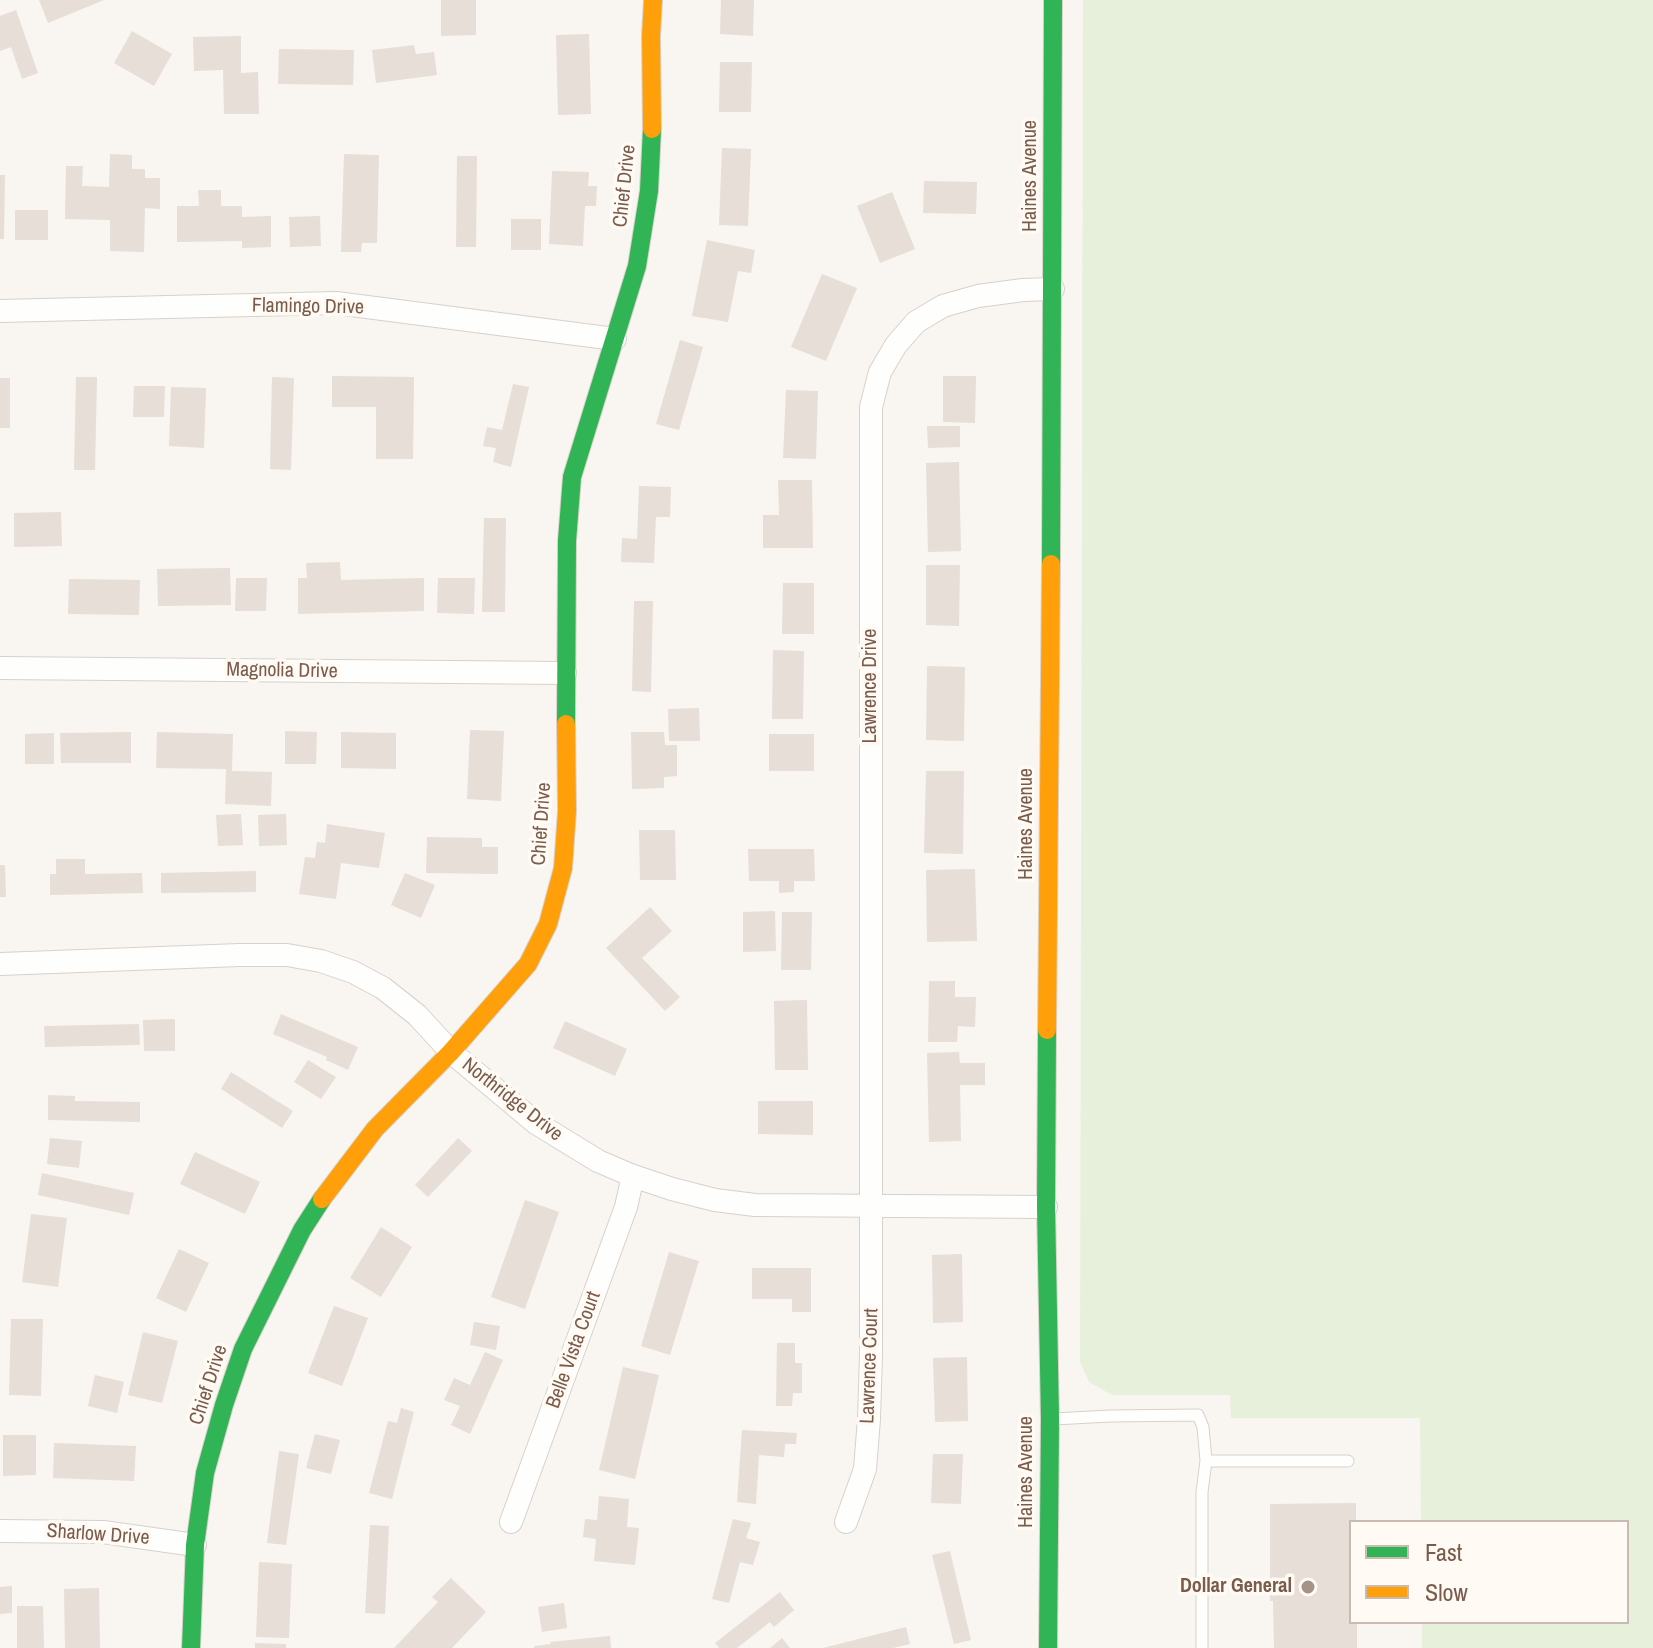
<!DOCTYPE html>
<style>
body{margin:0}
#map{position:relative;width:1653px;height:1648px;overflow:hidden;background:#f9f5f0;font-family:"Archivo Narrow",sans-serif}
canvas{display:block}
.legend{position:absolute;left:1349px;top:1520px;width:280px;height:104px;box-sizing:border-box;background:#fffaf3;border:2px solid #cabbb1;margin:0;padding:10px 14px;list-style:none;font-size:24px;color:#7a5c4d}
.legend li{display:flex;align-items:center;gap:16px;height:40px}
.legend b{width:40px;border:2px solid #cabbb1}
</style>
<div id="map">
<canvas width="1653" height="1648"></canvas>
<ul class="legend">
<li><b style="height:10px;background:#30b455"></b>Fast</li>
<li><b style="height:10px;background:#ff9f0a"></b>Slow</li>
</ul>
</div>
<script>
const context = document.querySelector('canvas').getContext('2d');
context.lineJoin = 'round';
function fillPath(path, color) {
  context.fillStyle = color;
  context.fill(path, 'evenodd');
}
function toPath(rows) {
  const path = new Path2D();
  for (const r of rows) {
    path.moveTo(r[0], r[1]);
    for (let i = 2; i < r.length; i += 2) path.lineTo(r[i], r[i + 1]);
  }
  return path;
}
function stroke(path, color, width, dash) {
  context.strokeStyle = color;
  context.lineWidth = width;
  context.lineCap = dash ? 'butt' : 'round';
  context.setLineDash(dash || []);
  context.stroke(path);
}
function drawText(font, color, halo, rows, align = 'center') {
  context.font = font + ' "Archivo Narrow",sans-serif';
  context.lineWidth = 7;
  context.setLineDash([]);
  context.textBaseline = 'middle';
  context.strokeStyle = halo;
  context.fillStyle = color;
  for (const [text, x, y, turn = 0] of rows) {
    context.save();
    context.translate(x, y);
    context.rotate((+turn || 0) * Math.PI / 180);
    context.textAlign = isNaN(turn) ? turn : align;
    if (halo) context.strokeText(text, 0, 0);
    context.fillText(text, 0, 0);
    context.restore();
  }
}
const green = toPath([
 [1083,0,1653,0,1653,1648,1422,1648,1422,1622,1627,1622,1627,1522,1421,1522,1420,1418,1231,1418,1230,1395,1112,1395,1089,1382,1080,1362]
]);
const building = toPath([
 [39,0,104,0,48,23],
 [441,0,476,0,476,35,441,36],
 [721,0,754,0,753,36,720,34],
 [16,10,38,73,22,79,11,47,0,51,0,16],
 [132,31,172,54,154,86,114,63],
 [589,34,591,114,558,115,556,35],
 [241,36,241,73,258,72,259,114,224,114,223,70,194,71,193,37],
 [414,45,416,54,434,52,437,75,376,83,372,50],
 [279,49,354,50,353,85,278,84],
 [720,62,752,62,751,112,719,112],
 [722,148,751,149,748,226,719,225],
 [110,154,132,155,132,169,145,169,145,178,160,178,160,209,145,208,144,252,110,251,110,220,65,219,66,166,83,166,82,186,109,187],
 [344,154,379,155,377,243,362,243,361,252,341,252],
 [457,156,477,156,476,247,456,247],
 [552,171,589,172,588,186,597,186,596,206,585,206,583,246,549,244],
 [0,175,5,175,4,239,0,239],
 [924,181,977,182,976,214,923,213],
 [198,190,221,190,221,206,242,206,242,217,271,216,271,247,242,248,242,241,177,242,177,206,199,206],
 [892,192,915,249,880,263,857,206],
 [15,210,48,210,48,240,15,240],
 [320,216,321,246,290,247,289,217],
 [511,219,541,219,541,250,511,250],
 [707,240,755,250,751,273,738,271,728,322,692,316],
 [822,274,857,288,826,361,791,347],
 [680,340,703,347,679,430,656,424],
 [332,376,414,377,413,459,376,459,376,407,332,407],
 [943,376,976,376,975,423,943,422],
 [76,377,97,377,95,470,74,470],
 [272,377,294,378,291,470,270,469],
 [0,378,10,378,10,428,0,428],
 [513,384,529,387,511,467,493,462,496,448,483,446,487,427,502,430],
 [134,386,165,386,164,417,133,417],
 [171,387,206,388,204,448,169,446],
 [786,390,818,391,816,459,783,458],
 [927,426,960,426,960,447,928,448],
 [959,462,961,551,928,552,926,463],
 [778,480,812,480,813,548,763,548,763,515,779,515],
 [639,486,671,487,670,517,656,517,654,563,621,562,622,538,637,539],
 [61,512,62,546,14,547,14,513],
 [484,518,506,518,505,612,482,612],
 [340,562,341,580,424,578,424,611,298,614,298,578,307,578,306,563],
 [926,565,960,565,959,626,926,625],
 [230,568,231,605,158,606,157,569],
 [236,578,267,578,266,611,235,611],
 [438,578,475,578,474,614,437,613],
 [69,579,140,580,139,615,68,614],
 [783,583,814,583,814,634,782,634],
 [634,601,653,601,651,692,632,691],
 [773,650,804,651,803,719,772,719],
 [927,666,965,667,964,741,926,740],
 [699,708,700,741,669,741,668,709],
 [470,730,504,731,501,801,467,799],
 [285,731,317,732,316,764,285,764],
 [131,732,131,763,61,763,60,733],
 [157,732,233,734,232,771,272,772,271,806,225,804,226,769,156,768],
 [341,732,396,733,396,769,341,768],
 [631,732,664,732,665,745,677,745,677,776,664,777,664,788,632,789],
 [54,733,54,764,25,764,25,734],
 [769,734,814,734,814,771,769,771],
 [926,771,964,771,963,854,924,853],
 [241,814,243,845,218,846,216,815],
 [286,814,287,845,259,846,258,815],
 [327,824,385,833,379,868,341,863,336,899,299,894,305,857,315,858,317,842,325,843],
 [639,830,675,830,676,880,640,880],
 [427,837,482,838,482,847,498,847,498,874,426,873],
 [748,849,814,849,815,881,794,881,794,892,779,893,779,881,749,881],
 [56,859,85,859,85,874,142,873,143,893,50,895,50,874,56,874],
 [0,865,5,865,6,897,0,897],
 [975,869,977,941,927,942,926,870],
 [256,871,256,892,161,893,161,873],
 [405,873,435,885,421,918,391,905],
 [650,907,672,931,642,958,680,997,665,1011,606,948],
 [775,911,776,951,743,952,743,912],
 [782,912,812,912,811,970,781,970],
 [929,981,955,981,955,997,976,997,975,1027,958,1026,957,1042,928,1042],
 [807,1000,808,1070,775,1070,774,1001],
 [281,1014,358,1047,348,1070,326,1060,327,1057,273,1034],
 [175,1019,175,1051,144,1051,143,1020],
 [565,1021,627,1049,615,1076,553,1048],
 [139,1024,140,1045,45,1047,44,1026],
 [959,1052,960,1063,985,1063,985,1085,960,1085,961,1141,929,1142,927,1053],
 [308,1060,336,1077,321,1099,294,1082],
 [231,1072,293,1111,282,1128,221,1089],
 [48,1095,75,1096,75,1101,140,1102,140,1122,48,1120],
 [758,1101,813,1101,813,1135,758,1134],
 [50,1138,82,1141,79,1168,47,1164],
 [458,1138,472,1151,428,1197,415,1185],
 [195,1152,260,1182,245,1214,180,1184],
 [42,1173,134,1193,129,1215,38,1195],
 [525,1200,559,1212,525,1309,491,1297],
 [31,1214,67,1218,58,1287,22,1282],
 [381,1227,412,1247,381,1297,350,1278],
 [179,1249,209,1263,186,1312,156,1298],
 [669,1252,699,1261,670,1355,641,1346],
 [962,1254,963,1322,933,1323,932,1255],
 [752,1268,811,1268,811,1312,792,1312,792,1299,752,1299],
 [334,1306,368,1318,342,1386,308,1373],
 [11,1319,43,1319,41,1396,9,1395],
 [474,1322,500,1326,496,1350,470,1345],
 [143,1332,178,1341,162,1403,128,1395],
 [777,1343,795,1343,795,1363,802,1363,802,1393,793,1393,792,1406,776,1406],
 [485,1352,503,1360,470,1434,451,1425,460,1406,444,1400,454,1378,470,1385],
 [967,1357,968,1421,935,1422,933,1358],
 [623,1367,659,1375,635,1479,599,1470],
 [95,1375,124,1382,117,1413,88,1406],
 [401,1408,414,1412,392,1499,369,1493,388,1421,397,1423],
 [742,1430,797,1433,796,1444,785,1444,784,1457,759,1455,756,1504,737,1502],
 [315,1434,340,1440,331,1474,306,1468],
 [3,1435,36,1435,36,1475,3,1476],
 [54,1443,136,1446,134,1481,53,1478],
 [279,1451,299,1454,286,1545,267,1543],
 [933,1454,963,1454,961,1504,931,1503],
 [599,1496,629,1499,627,1527,639,1528,635,1565,594,1561,596,1539,583,1537,585,1519,597,1520],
 [1356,1503,1356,1522,1351,1522,1351,1622,1357,1622,1357,1648,1274,1648,1273,1601,1270,1601,1270,1504],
 [733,1519,751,1523,746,1538,760,1542,753,1565,740,1562,729,1603,712,1599],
 [370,1525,389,1526,385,1614,365,1613],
 [950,1551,971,1640,954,1644,932,1555],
 [259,1562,292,1564,289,1638,256,1637],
 [451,1578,486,1612,452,1648,394,1648,438,1602,432,1597],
 [12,1586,12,1613,0,1614,0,1587],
 [99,1588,100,1648,65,1648,64,1589],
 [780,1592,794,1610,774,1627,770,1622,737,1648,719,1648,715,1643],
 [564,1603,567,1628,542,1632,538,1607],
 [17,1606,43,1606,44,1648,17,1648],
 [906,1627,910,1644,893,1648,823,1648],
 [610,1636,611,1648,534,1648,534,1646,551,1644,550,1642],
 [782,1638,790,1648,770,1648],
 [255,1643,286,1644,286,1648,255,1648]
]);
const lane = toPath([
 [1054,1419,1110,1416,1198,1415,1203,1427,1206,1461,1202,1492,1202,1648],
 [1206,1461,1348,1461]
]);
const street = toPath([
 [0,311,336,303,615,339],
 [0,668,565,673],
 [0,964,240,955,287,955,321,961,353,972,383,988,417,1015,451,1052,536,1123,598,1161,633,1176,672,1189,715,1200,755,1205,1046,1207],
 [511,1522,626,1207,633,1176],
 [846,1522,865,1469,869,1419,871,1354,871,407,880,372,896,345,916,322,943,306,978,296,1023,290,1053,289],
 [0,1531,103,1532,195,1545]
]);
const fast = toPath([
 [1051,564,1053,0],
 [566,724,567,541,572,477,637,266,649,191,652,129],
 [1047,1030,1046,1207,1050,1419,1048,1648],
 [191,1648,195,1545,205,1473,224,1405,243,1349,302,1230,322,1199]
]);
const slow = toPath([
 [652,129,651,36,653,0],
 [1047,1030,1051,564],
 [322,1199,375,1129,451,1052,528,964,548,924,563,868,567,811,566,724]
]);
const markers = [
 [1308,1587,8,"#a69286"]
];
const streetNames = [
 ["Haines Avenue",1031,176,-90],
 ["Chief Drive",625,186,-84],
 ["Flamingo Drive",308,307,1],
 ["Magnolia Drive",282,671,1],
 ["Lawrence Drive",871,686,-90],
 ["Chief Drive",542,824,-86],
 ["Haines Avenue",1027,824,-90],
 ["Northridge Drive",512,1100,38],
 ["Belle Vista Court",574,1350,-70],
 ["Lawrence Court",870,1366,-88],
 ["Chief Drive",209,1385,-72],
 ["Haines Avenue",1027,1472,-90],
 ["Sharlow Drive",98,1535,4]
];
const poiNames = [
 ["Dollar General",1292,1587]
];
fillPath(green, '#e7f0db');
fillPath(building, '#e6ded7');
stroke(lane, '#d7d1cb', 13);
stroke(street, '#d7d1cb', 24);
stroke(fast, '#d9d2cb', 20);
stroke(slow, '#d9d2cb', 20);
stroke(lane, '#fefefd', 11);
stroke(street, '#fefefd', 22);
stroke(fast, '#30b455', 18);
stroke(slow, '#ff9f0a', 18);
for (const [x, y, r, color] of markers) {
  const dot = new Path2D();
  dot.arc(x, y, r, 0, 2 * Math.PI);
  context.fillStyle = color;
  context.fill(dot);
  stroke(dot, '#fffaf3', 3);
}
drawText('20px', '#7a5c4d', '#fffaf3', streetNames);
drawText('bold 20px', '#7a5c4d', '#fffaf3', poiNames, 'right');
</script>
